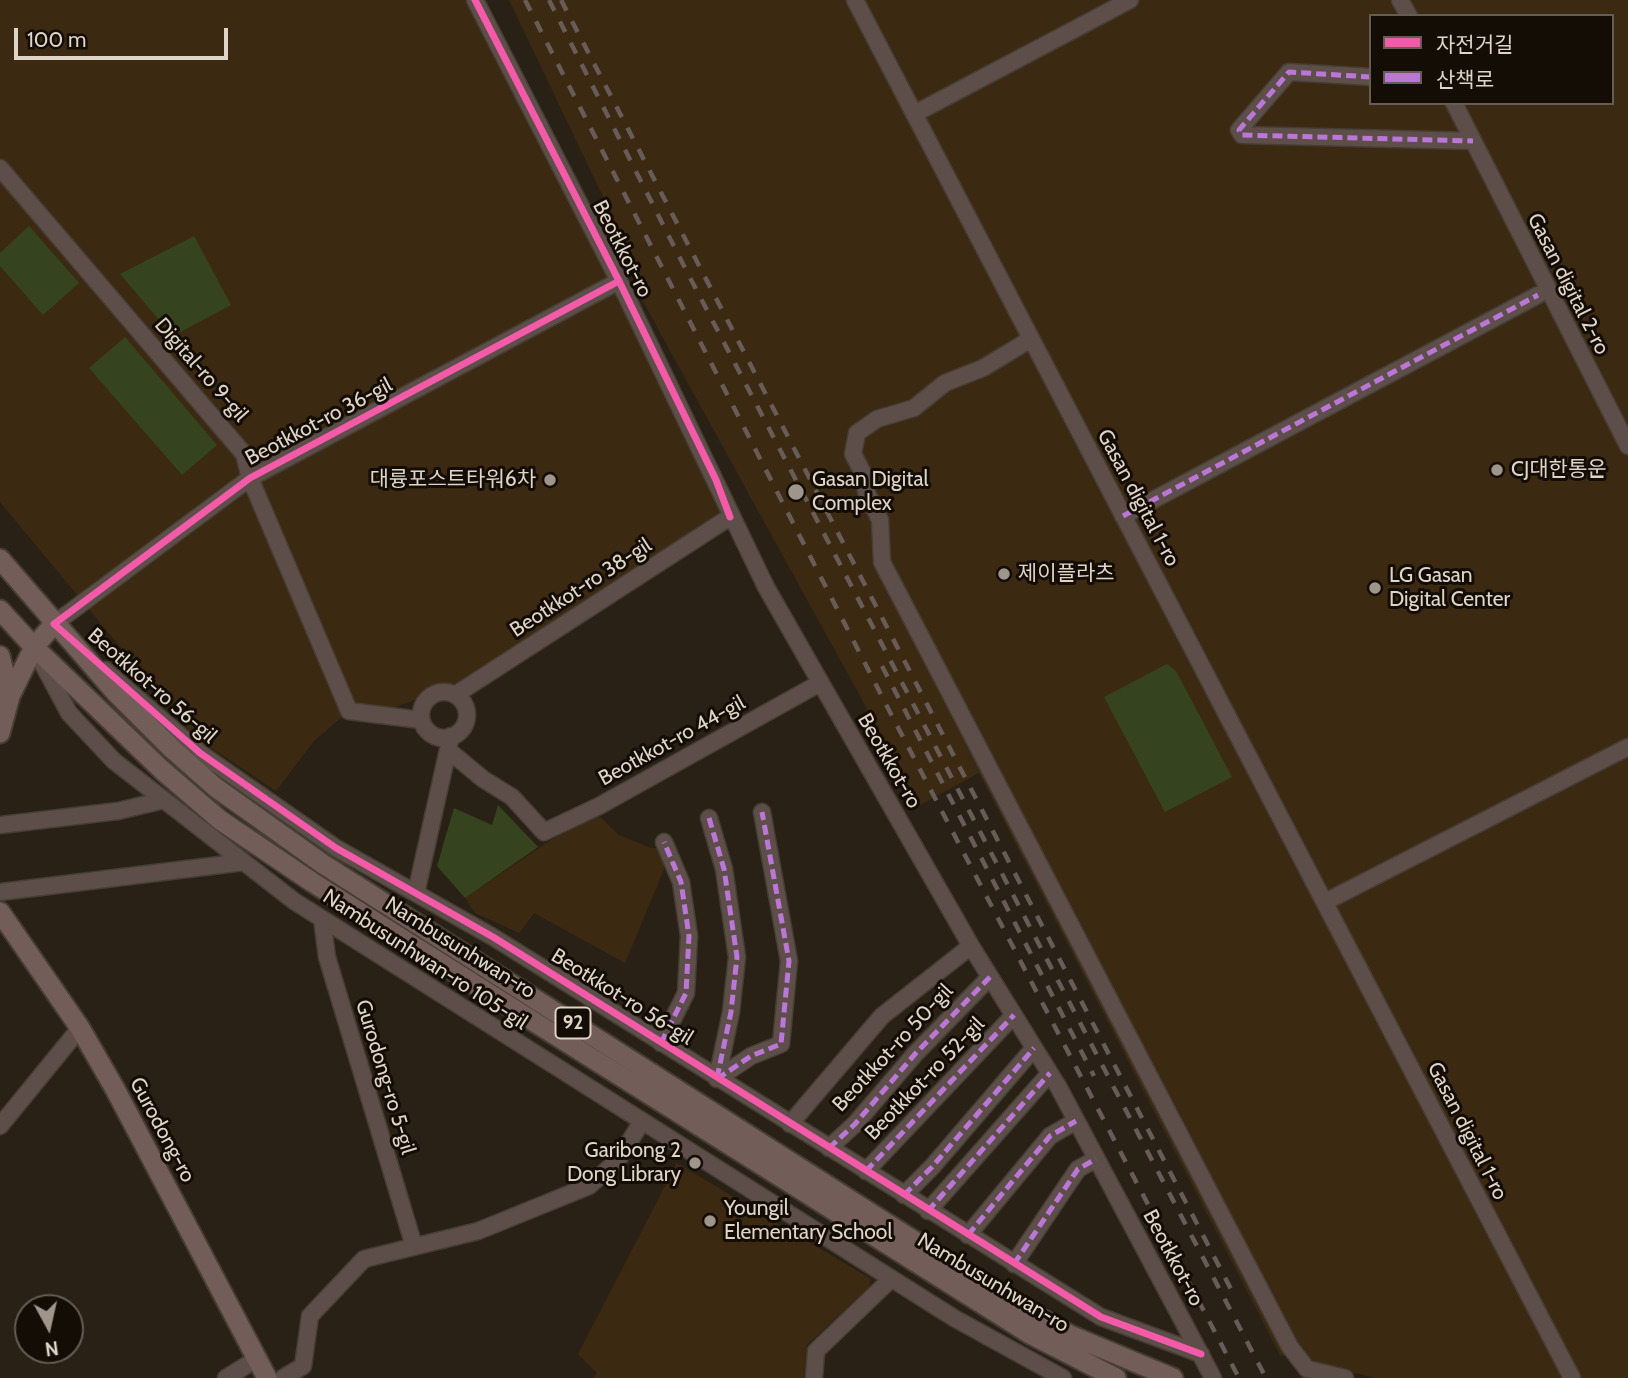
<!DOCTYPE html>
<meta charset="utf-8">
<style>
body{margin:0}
#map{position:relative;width:1628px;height:1378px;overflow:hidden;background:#2a2116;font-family:Cabin,"Noto Sans KR",sans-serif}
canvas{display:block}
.legend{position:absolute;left:1369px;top:14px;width:245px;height:91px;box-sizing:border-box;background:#140d05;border:2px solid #655d53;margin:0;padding:9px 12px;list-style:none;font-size:21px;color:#ded4c8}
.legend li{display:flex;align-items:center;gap:14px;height:35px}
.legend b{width:35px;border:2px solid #655d53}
.north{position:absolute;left:14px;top:1294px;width:70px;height:70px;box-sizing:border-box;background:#140d05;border:2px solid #655d53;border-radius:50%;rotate:172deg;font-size:19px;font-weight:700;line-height:28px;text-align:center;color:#ded4c8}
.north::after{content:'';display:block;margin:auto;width:24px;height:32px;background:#9f958a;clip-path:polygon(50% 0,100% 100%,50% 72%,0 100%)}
.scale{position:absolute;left:14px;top:28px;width:214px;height:32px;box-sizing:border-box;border:4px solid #ded4c8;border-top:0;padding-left:9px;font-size:21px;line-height:24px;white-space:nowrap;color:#ded4c8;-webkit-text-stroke:5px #140d05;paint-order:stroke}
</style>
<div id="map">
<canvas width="1628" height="1378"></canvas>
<ul class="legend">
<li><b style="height:9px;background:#f35aa7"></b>자전거길</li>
<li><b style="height:9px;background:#ba77d6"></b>산책로</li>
</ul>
<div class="north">N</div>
<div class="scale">100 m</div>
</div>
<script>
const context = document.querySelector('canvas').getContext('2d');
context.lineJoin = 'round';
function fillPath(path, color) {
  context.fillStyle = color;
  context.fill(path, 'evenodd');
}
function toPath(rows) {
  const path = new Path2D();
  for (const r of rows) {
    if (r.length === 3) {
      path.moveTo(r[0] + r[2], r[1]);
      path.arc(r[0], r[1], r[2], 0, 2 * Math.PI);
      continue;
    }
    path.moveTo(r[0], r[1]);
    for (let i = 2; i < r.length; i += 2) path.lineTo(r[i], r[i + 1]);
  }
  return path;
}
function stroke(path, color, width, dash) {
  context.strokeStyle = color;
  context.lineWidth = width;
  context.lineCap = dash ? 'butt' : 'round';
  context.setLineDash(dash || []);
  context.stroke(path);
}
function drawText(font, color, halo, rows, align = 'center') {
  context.font = font + ' Cabin,"Noto Sans KR",sans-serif';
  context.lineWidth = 6;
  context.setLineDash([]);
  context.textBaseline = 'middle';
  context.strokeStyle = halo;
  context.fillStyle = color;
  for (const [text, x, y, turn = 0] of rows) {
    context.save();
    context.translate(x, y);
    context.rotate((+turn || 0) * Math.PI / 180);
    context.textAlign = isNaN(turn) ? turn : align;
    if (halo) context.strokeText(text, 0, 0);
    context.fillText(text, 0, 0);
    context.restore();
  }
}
const built = toPath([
 [0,0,471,0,730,517,489,672,396,707,349,711,314,741,276,791,195,737,0,502],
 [509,0,1628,0,1628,1378,1375,1378,1280,1355,979,773,920,805,636,289,608,207],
 [1371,16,1612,16,1612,103,1371,103],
 [594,811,619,835,651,848,663,848,667,862,625,963,534,913,519,933,475,913,465,898],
 [677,1163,871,1279,869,1287,807,1345,804,1378,593,1378,597,1373,578,1354]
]);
const green = toPath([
 [29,226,79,283,43,315,0,266,0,253],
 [194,236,231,305,173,336,120,274],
 [125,337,217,445,182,475,89,368],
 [1167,664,1176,671,1232,777,1165,812,1104,697],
 [498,805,538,847,465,898,437,866,454,808,492,825]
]);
const minor = toPath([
 [475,0,619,281,766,587,971,946,1059,1088,1213,1378],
 [855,0,1572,1378],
 [1400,0,1409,16],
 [1371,77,1289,72,1239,130,1242,135,1473,141],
 [1454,103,1628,446],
 [914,114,1130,0],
 [0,168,244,454,250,478,349,711,421,720],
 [1031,339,983,368,945,383,914,408,877,419,857,433,853,454,865,477,866,491,880,520,882,562,1290,1347,1307,1369,1345,1378],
 [1123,516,1538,295],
 [60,629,54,624,250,478,619,281],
 [38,655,69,713,114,761,294,901,954,1318,1063,1378],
 [105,670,200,753,336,848,493,937,1101,1317,1201,1354],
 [444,715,23],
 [455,695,730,517],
 [448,750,483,779,512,797,544,832,599,806,820,683],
 [709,818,724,869,737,957,731,1012,717,1079],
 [0,825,118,811,164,800],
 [0,892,244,862],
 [416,893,451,736],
 [1325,902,1628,747],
 [322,919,327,957,414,1246],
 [661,1043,686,993,689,936,681,882,664,842],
 [717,1079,751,1056,781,1044,789,961,762,812],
 [790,1124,882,1016,971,946],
 [0,1126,80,1028],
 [829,1148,855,1124,915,1054,990,977],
 [866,1171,1014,1015],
 [904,1195,932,1167,1034,1048],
 [928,1211,1050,1073],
 [968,1235,1050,1136,1076,1121],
 [1014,1264,1078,1169,1096,1159],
 [226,1378,258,1358],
 [283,1378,303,1366,310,1316,364,1259,478,1231,589,1186,618,1160,641,1123],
 [814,1378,816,1351,891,1279]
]);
const major = toPath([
 [0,559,116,693,172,749,215,787,323,864,996,1293,1070,1335,1173,1378],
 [0,610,34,647,162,770,220,820,312,882,1030,1334,1116,1378],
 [0,656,10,696],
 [0,733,10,696,34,647,54,624],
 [0,912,80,1028,115,1089,267,1378]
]);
const rail = toPath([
 [525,0,893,718,1239,1378],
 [549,0,686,270,1266,1378],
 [561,0,1234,1295],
 [882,666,1094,1076]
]);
const quiet = toPath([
 [1371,77,1289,72,1239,130,1242,135,1473,141],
 [1123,516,1538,295],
 [709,818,724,869,737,957,731,1012,717,1078],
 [661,1043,686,993,689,936,681,882,664,842],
 [717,1079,751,1056,781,1044,789,961,762,812],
 [829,1148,855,1124,915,1054,990,977],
 [866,1171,1014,1015],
 [904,1195,932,1167,1034,1048],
 [928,1211,1050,1073],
 [968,1235,1050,1136,1076,1121],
 [1014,1264,1078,1169,1096,1159]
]);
const cycleway = toPath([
 [475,0,619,281,716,480,730,517],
 [619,281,250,478,54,624,200,753,336,848,493,937,1101,1317,1201,1354]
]);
const markers = [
 [1497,470,7,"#9f958a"],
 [550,480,7,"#9f958a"],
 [796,492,9,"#9f958a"],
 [1004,574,7,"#9f958a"],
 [1375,588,7,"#9f958a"],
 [695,1163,7,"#9f958a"],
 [710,1221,7,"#9f958a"]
];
const shields = [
 [573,1023,35]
];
const shieldNames = [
 ["92",573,1023]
];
const streetNames = [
 ["Beotkkot-ro",622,249,63],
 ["Gasan digital 2-ro",1568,284,63],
 ["Digital-ro 9-gil",201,370,49],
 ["Beotkkot-ro 36-gil",319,422,-28],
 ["Gasan digital 1-ro",1138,498,62],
 ["Beotkkot-ro 38-gil",581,588,-33],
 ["Beotkkot-ro 56-gil",152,686,41],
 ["Beotkkot-ro 44-gil",672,741,-29],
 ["Beotkkot-ro",889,761,60],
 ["Nambusunhwan-ro",460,948,32],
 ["Nambusunhwan-ro 105-gil",425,960,33],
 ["Beotkkot-ro 56-gil",622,997,32],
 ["Beotkkot-ro 50-gil",893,1048,-47],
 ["Gurodong-ro 5-gil",385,1077,73],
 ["Beotkkot-ro 52-gil",925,1079,-46],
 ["Gurodong-ro",162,1130,62],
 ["Gasan digital 1-ro",1467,1131,63],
 ["Beotkkot-ro",1173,1258,62],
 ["Nambusunhwan-ro",993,1283,31]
];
const poiNames = [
 ["CJ대한통운",1511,470],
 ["대륭포스트타워6차",536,480,"right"],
 ["Gasan Digital",812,480],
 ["Complex",812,504],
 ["제이플라츠",1018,574],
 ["LG Gasan",1389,576],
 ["Digital Center",1389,600],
 ["Garibong 2",681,1151,"right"],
 ["Dong Library",681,1175,"right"],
 ["Youngil",724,1209],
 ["Elementary School",724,1233]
];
fillPath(built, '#3c2911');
fillPath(green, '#35441e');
stroke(minor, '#453e34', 19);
stroke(major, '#453e34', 23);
stroke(minor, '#5e4e4a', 16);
stroke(major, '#735d58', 19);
stroke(rail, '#675c57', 4.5, [12, 12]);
stroke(quiet, '#ba77d6', 5, [10, 5]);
stroke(cycleway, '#f35aa7', 7);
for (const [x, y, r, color] of markers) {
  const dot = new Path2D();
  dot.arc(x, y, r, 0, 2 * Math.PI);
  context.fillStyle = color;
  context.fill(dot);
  stroke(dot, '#140d05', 2.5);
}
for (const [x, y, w] of shields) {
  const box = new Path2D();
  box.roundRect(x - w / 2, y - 15.5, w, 31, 5);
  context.fillStyle = '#140d05';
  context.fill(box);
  stroke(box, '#ded4c8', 2);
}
drawText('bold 19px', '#ded4c8', null, shieldNames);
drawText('21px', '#ded4c8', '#140d05', streetNames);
drawText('21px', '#ded4c8', '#140d05', poiNames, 'left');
</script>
